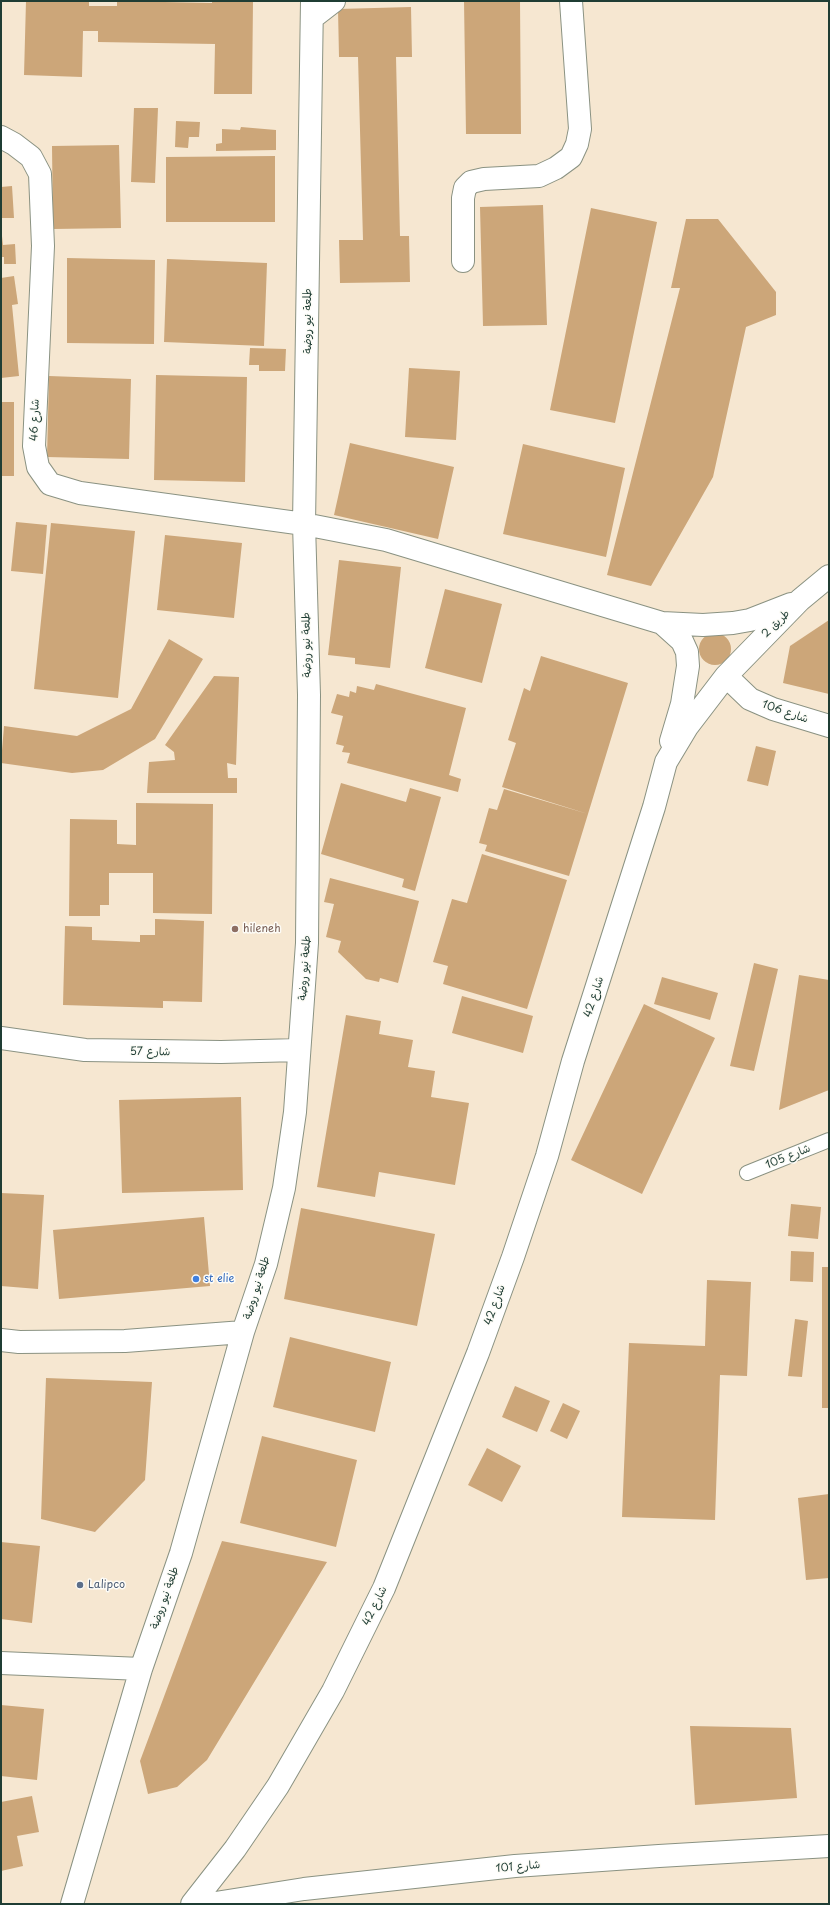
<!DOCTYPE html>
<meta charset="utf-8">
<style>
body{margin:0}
#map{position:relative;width:830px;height:1905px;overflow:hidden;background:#f6e7d1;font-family:"Playpen Sans",sans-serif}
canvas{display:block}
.frame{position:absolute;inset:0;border:2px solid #1f3d34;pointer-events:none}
</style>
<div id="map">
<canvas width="830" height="1905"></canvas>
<div class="frame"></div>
</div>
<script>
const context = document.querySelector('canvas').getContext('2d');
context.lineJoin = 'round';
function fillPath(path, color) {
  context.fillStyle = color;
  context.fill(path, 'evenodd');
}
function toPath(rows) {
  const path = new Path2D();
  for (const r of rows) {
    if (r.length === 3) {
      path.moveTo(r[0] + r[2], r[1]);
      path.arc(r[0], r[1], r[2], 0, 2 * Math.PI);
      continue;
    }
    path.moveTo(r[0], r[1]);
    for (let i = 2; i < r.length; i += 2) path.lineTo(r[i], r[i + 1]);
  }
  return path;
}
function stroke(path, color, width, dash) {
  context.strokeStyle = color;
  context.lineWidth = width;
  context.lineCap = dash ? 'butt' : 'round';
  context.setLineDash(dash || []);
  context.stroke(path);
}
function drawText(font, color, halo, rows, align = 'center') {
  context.font = font + ' "Playpen Sans","Playpen Sans Arabic",sans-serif';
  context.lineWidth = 3;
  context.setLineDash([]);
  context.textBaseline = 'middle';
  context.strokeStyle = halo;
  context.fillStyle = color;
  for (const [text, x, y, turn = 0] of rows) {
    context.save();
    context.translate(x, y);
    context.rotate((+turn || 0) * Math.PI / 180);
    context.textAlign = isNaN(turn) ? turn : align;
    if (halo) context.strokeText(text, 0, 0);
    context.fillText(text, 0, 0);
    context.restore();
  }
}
const building = toPath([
 [26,1,89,1,89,6,117,6,117,1,212,3,212,1,253,1,252,94,214,94,215,44,98,42,98,31,83,31,82,77,24,75],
 [464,1,520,1,521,134,466,134],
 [411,7,412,57,396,57,400,236,409,236,410,282,340,283,339,240,363,240,358,57,339,57,338,9],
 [134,108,158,108,155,183,131,182],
 [176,121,200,122,199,137,189,137,188,148,175,147],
 [241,127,276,130,276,150,216,151,216,144,222,143,222,129,240,130],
 [119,145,121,228,53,229,52,146],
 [275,156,275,222,166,222,166,157],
 [12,186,14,218,1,218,1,187],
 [543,205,547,325,483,326,480,207],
 [591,208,657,222,615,423,550,410],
 [686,219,718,219,776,292,776,315,746,327,713,477,651,586,607,575,680,288,671,288],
 [1,227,3,245,15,244,16,264,4,264,4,257,1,257],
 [67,258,155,260,154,344,67,343],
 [167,259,267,263,264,346,164,342],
 [14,276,18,304,12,305,19,376,1,378,1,278],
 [250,348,286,349,285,371,259,371,259,365,249,365],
 [409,368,460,371,456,440,405,437],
 [156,375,247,377,245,482,154,480],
 [49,376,131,379,129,459,47,457],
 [1,402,14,402,14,476,1,476],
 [350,443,454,467,438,539,334,515],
 [523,444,625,468,606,557,503,534],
 [16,522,47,525,43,574,11,571],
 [51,523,135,531,118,698,34,689],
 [165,535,242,543,234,618,157,610],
 [339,560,401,567,390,668,355,664,355,658,328,655],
 [445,589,502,604,482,683,425,668],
 [829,620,829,694,783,683,790,646],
 [715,649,16],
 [169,639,203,659,155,739,103,770,72,773,1,763,4,726,77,736,131,709],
 [541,656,628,683,588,814,502,787,516,743,508,740,524,688,530,691],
 [214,676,239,677,236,765,227,763,228,778,237,778,237,793,147,793,149,762,175,760,174,752,165,745],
 [376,684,466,708,449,775,461,779,458,792,347,763,350,753,342,752,344,746,336,744,343,716,331,713,337,694,349,697,350,691,356,693,357,686,374,690],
 [756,746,776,751,768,786,747,781],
 [341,783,406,802,410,788,441,797,415,891,402,887,404,879,321,854],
 [504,789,588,814,569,876,485,851,487,845,479,843,489,808,497,810],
 [136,803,213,804,212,914,153,913,153,873,109,873,109,905,100,905,100,916,69,916,70,819,117,820,117,844,136,845],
 [482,854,567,880,527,1009,443,984,448,966,433,962,452,899,467,903],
 [330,878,419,901,398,983,380,978,379,982,366,979,338,952,341,941,326,937,334,904,324,902],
 [155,919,204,921,202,1002,163,1001,163,1008,63,1005,65,926,92,927,92,940,140,942,140,935,155,935],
 [754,963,778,969,754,1071,730,1066],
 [799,975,829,980,829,1090,779,1110],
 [662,977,718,993,710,1020,654,1004],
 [462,996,533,1016,523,1053,452,1033],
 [644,1004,715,1038,642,1194,571,1160],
 [346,1015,381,1021,379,1034,413,1040,408,1067,435,1071,431,1097,469,1103,455,1185,379,1172,375,1197,317,1187],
 [241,1097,243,1190,122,1193,119,1100],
 [1,1193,44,1195,38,1289,1,1286],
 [791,1204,821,1207,818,1239,788,1236],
 [301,1208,435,1234,417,1326,284,1299],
 [204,1217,210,1286,59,1299,53,1230],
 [791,1251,814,1252,813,1282,790,1281],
 [822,1267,829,1267,829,1408,822,1408],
 [707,1280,751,1282,747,1376,720,1375,715,1520,622,1517,629,1343,705,1346],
 [795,1319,808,1321,802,1377,788,1376],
 [290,1337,391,1362,375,1432,273,1407],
 [46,1378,152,1382,145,1480,95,1532,41,1519],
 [515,1386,550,1401,537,1432,502,1417],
 [563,1403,580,1411,567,1439,550,1431],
 [262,1436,357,1460,336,1547,240,1523],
 [487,1448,521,1466,502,1502,468,1485],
 [829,1494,829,1578,806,1580,798,1498],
 [222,1541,327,1562,207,1760,177,1787,148,1794,140,1761],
 [1,1542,40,1546,32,1623,1,1619],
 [1,1705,44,1709,37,1780,1,1776],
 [690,1726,791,1728,797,1798,695,1805],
 [32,1796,39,1832,17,1836,23,1866,1,1871,1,1802]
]);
const lane = toPath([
 [747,1173,829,1140]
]);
const street = toPath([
 [312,18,334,1],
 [1,137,14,144,31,157,40,174,43,246,34,446,38,467,50,484,80,493,304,524,386,540,662,623,703,625,733,623,750,620,791,604],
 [463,261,463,198,465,188,471,182,484,179,539,176,556,168,571,157,577,144,580,129,571,1],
 [662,623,682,641,687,652,688,666,682,704,671,741],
 [726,676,750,699,773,709,829,726],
 [1,1038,85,1050,221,1052,299,1050],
 [1,1340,19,1342,125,1341,243,1332],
 [1,1663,141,1669],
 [72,1904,141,1669,181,1553,243,1332,266,1264,284,1188,295,1112,307,943,309,695,304,524,312,1],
 [192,1904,235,1849,278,1786,333,1691,384,1588,478,1353,513,1257,547,1156,573,1061,654,807,666,762,687,727,726,676,800,600,829,576],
 [209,1904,304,1889,515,1866,659,1856,829,1846]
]);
const markers = [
 [235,929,4,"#8d6e63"],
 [196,1279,4,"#3f7fe0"],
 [80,1585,4,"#5c6f8a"]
];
const streetNames = [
 ["طلعة نيو روضة",308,321,-90],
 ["شارع 46",35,420,-88],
 ["طريق 2",776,624,-45],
 ["طلعة نيو روضة",307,645,-91],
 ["شارع 106",785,712,19],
 ["طلعة نيو روضة",305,968,-86],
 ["شارع 42",594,997,-72],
 ["شارع 57",150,1052,1],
 ["شارع 105",788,1157,-22],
 ["طلعة نيو روضة",257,1288,-73],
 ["شارع 42",495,1305,-70],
 ["طلعة نيو روضة",165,1598,-71],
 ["شارع 42",375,1606,-64],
 ["شارع 101",518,1867,-5]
];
const educationNames = [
 ["hileneh",243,929]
];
const shopNames = [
 ["st elie",204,1279]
];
const serviceNames = [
 ["Lalipco",88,1585]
];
fillPath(building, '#cca679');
stroke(lane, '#8a9282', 16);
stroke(street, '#8a9282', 24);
stroke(lane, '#fff', 14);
stroke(street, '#fff', 22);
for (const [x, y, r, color] of markers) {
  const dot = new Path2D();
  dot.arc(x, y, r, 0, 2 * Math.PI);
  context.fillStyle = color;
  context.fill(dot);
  stroke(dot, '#fdfcf7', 1.5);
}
drawText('11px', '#1f3d34', '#fdfcf7', streetNames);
drawText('11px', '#785e54', '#fdfcf7', educationNames, 'left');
drawText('11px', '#366cbe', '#fdfcf7', shopNames, 'left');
drawText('11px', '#4e5e75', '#fdfcf7', serviceNames, 'left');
</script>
